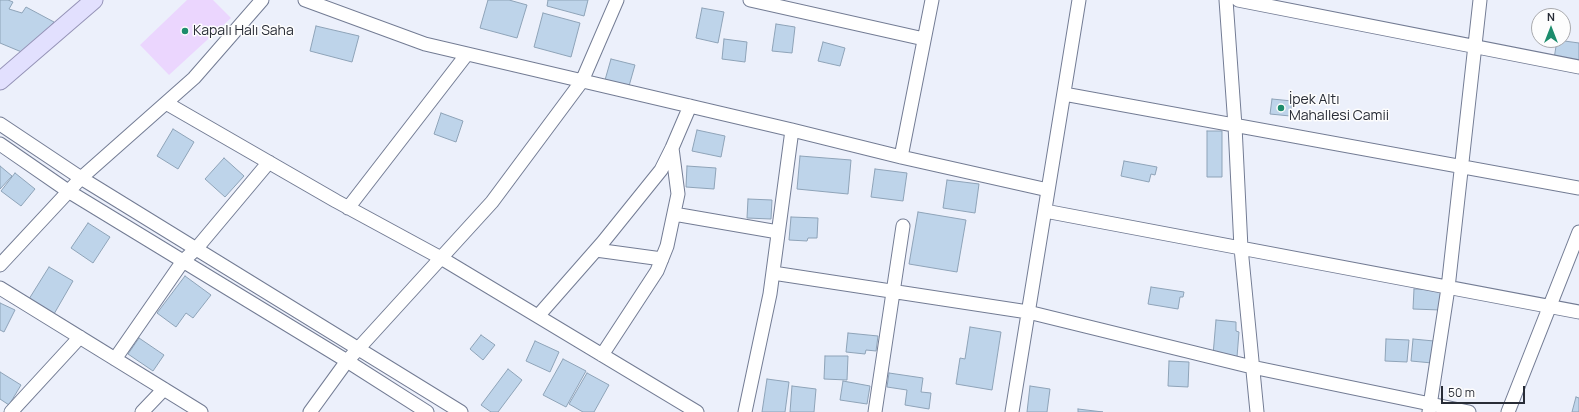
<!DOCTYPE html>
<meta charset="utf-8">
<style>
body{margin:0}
#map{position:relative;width:1579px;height:412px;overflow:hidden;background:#ecf0fb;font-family:Manrope,sans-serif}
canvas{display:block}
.north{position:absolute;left:1531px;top:8px;width:40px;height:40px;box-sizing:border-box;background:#fdfdfd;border:1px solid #a8a9ad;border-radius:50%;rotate:0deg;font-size:11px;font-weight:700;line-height:16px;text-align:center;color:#282c36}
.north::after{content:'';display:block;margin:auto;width:14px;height:18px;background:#1c8c6c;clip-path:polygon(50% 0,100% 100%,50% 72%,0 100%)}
.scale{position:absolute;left:1441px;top:386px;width:84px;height:18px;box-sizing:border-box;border:2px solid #282c36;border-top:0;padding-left:5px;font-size:12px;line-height:14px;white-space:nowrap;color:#282c36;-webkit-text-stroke:3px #fdfdfd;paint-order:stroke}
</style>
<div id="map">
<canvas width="1579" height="412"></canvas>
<div class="north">N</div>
<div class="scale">50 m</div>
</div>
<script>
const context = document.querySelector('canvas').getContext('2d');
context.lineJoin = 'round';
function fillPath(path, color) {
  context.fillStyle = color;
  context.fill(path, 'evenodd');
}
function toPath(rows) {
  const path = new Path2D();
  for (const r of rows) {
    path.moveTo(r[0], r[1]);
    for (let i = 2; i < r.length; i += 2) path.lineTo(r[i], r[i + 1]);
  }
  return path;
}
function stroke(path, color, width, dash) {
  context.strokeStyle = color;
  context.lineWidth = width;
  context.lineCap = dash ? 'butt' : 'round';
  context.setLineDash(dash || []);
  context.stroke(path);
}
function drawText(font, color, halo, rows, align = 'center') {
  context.font = font + ' Manrope,sans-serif';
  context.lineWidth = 3;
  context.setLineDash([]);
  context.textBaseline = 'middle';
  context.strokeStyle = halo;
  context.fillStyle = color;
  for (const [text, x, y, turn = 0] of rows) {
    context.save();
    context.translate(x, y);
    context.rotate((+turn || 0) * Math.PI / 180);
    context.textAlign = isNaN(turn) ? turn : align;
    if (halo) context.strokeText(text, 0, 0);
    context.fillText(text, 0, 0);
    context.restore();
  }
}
const green = toPath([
 [187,0,213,0,231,18,169,75,140,45]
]);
const building = toPath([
 [0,0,8,0,13,2,9,9,22,13,26,7,54,22,24,53,0,43,0,0],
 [488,0,509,0,527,5,517,38,480,28,488,0],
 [548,0,588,0,584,16,547,6,548,0],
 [702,8,724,12,718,43,696,38,702,8],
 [543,13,580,23,571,57,534,47,543,13],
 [776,24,795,27,792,53,772,51,776,24],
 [316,26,359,36,352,62,310,51,316,26],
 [724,39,747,42,745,62,722,59,724,39],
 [1557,40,1579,43,1579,62,1554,59,1557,40],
 [823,42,845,48,840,66,818,61,823,42],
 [611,59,635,65,629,86,605,80,611,59],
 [1272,99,1292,101,1290,116,1270,114,1272,99],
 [441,113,463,121,456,142,434,134,441,113],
 [173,129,194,142,178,169,157,156,173,129],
 [697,130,725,136,721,157,692,151,697,130],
 [1207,131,1222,131,1222,177,1207,177,1207,131],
 [800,156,851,160,848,194,797,189,800,156],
 [224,158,244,176,225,197,205,179,224,158],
 [1124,161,1157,167,1155,175,1151,174,1149,182,1121,176,1124,161],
 [0,166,12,176,0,189,0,166],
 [687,166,716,168,714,189,686,187,687,166],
 [875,169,907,173,903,201,871,197,875,169],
 [15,173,35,189,21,206,1,191,15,173],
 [947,180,979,184,975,213,943,208,947,180],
 [748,199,772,200,771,219,747,218,748,199],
 [918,212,966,220,957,272,909,264,918,212],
 [791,217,818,218,817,238,808,238,807,241,789,240,791,217],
 [88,223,110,237,93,263,71,248,88,223],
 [49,267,73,281,54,314,29,299,49,267],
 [185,276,211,295,193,318,186,313,176,327,157,313,185,276],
 [1151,287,1184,292,1183,297,1180,297,1178,309,1148,304,1151,287],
 [1414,289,1441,290,1440,310,1413,309,1414,289],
 [0,303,15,310,4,332,0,330,0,303],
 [1216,320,1236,322,1236,331,1239,332,1237,357,1213,355,1216,320],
 [970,327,1001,332,992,390,956,384,960,358,965,359,970,327],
 [848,333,878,336,876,351,866,350,865,354,846,352,848,333],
 [481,335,495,345,483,360,470,349,481,335],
 [139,338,164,355,153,371,128,354,139,338],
 [1386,339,1409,340,1407,362,1385,361,1386,339],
 [1413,339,1434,341,1432,363,1411,361,1413,339],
 [535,341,559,352,550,372,526,361,535,341],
 [825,356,848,356,847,380,824,379,825,356],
 [563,359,586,371,566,407,543,395,563,359],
 [1169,361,1189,362,1188,387,1168,386,1169,361],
 [508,369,522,380,498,412,491,412,481,405,508,369],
 [0,372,21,385,9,405,0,399,0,372],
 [587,373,609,385,594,412,583,412,569,404,587,373],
 [889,373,923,378,921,392,931,393,929,409,905,405,907,390,887,387,889,373],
 [767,379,789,382,785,412,762,412,767,379],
 [843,381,870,386,867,404,840,400,843,381],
 [792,386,816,389,814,412,790,412,792,386],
 [1030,386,1050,389,1047,412,1027,412,1030,386],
 [1576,397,1579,398,1579,412,1572,412,1576,397],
 [1078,409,1103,412,1078,412,1078,409]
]);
const minor = toPath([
 [305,0,425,44,792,130,901,157,1048,190],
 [750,0,924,39],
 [1226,0,1235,126,1241,248,1257,412],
 [1238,0,1579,67],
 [1064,94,1579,188],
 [166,103,336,201,441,258,697,412],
 [0,124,81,178,461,412],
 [0,144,68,191,347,361,427,412],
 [901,157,932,0],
 [348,208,467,54],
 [1045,211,1579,312],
 [674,214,778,232],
 [596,250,662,259],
 [0,265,81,178,194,78,262,0],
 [773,273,1028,312,1252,367,1469,412],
 [0,288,201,412],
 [538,316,603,242,661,170,672,148,690,106],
 [602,355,657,271,667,246,678,194,672,148],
 [115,359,183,261,196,249,269,162],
 [11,412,80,337],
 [142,412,164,389],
 [310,412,347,361,492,202,582,81,617,0],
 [745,412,770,294,792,130],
 [875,412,903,226],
 [1012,412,1079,0],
 [1429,412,1448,288,1480,0],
 [1508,412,1579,232]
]);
const major = toPath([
 [0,81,94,0]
]);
const markers = [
 [185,31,4,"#1c8c6c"],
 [1281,108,4,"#1c8c6c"]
];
const poiNames = [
 ["Kapalı Halı Saha",193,31],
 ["İpek Altı",1289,100],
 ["Mahallesi Camii",1289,116]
];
fillPath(green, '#ebd6fe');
fillPath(building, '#bed4ea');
stroke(building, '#8ea3b8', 1);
stroke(minor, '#737c94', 15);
stroke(major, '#9593b7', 19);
stroke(minor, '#fff', 13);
stroke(major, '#e2e0fe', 17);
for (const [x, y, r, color] of markers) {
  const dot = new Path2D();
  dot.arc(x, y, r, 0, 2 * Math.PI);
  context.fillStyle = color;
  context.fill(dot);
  stroke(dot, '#fdfdfd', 1.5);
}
drawText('14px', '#282c36', '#fdfdfd', poiNames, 'left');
</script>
